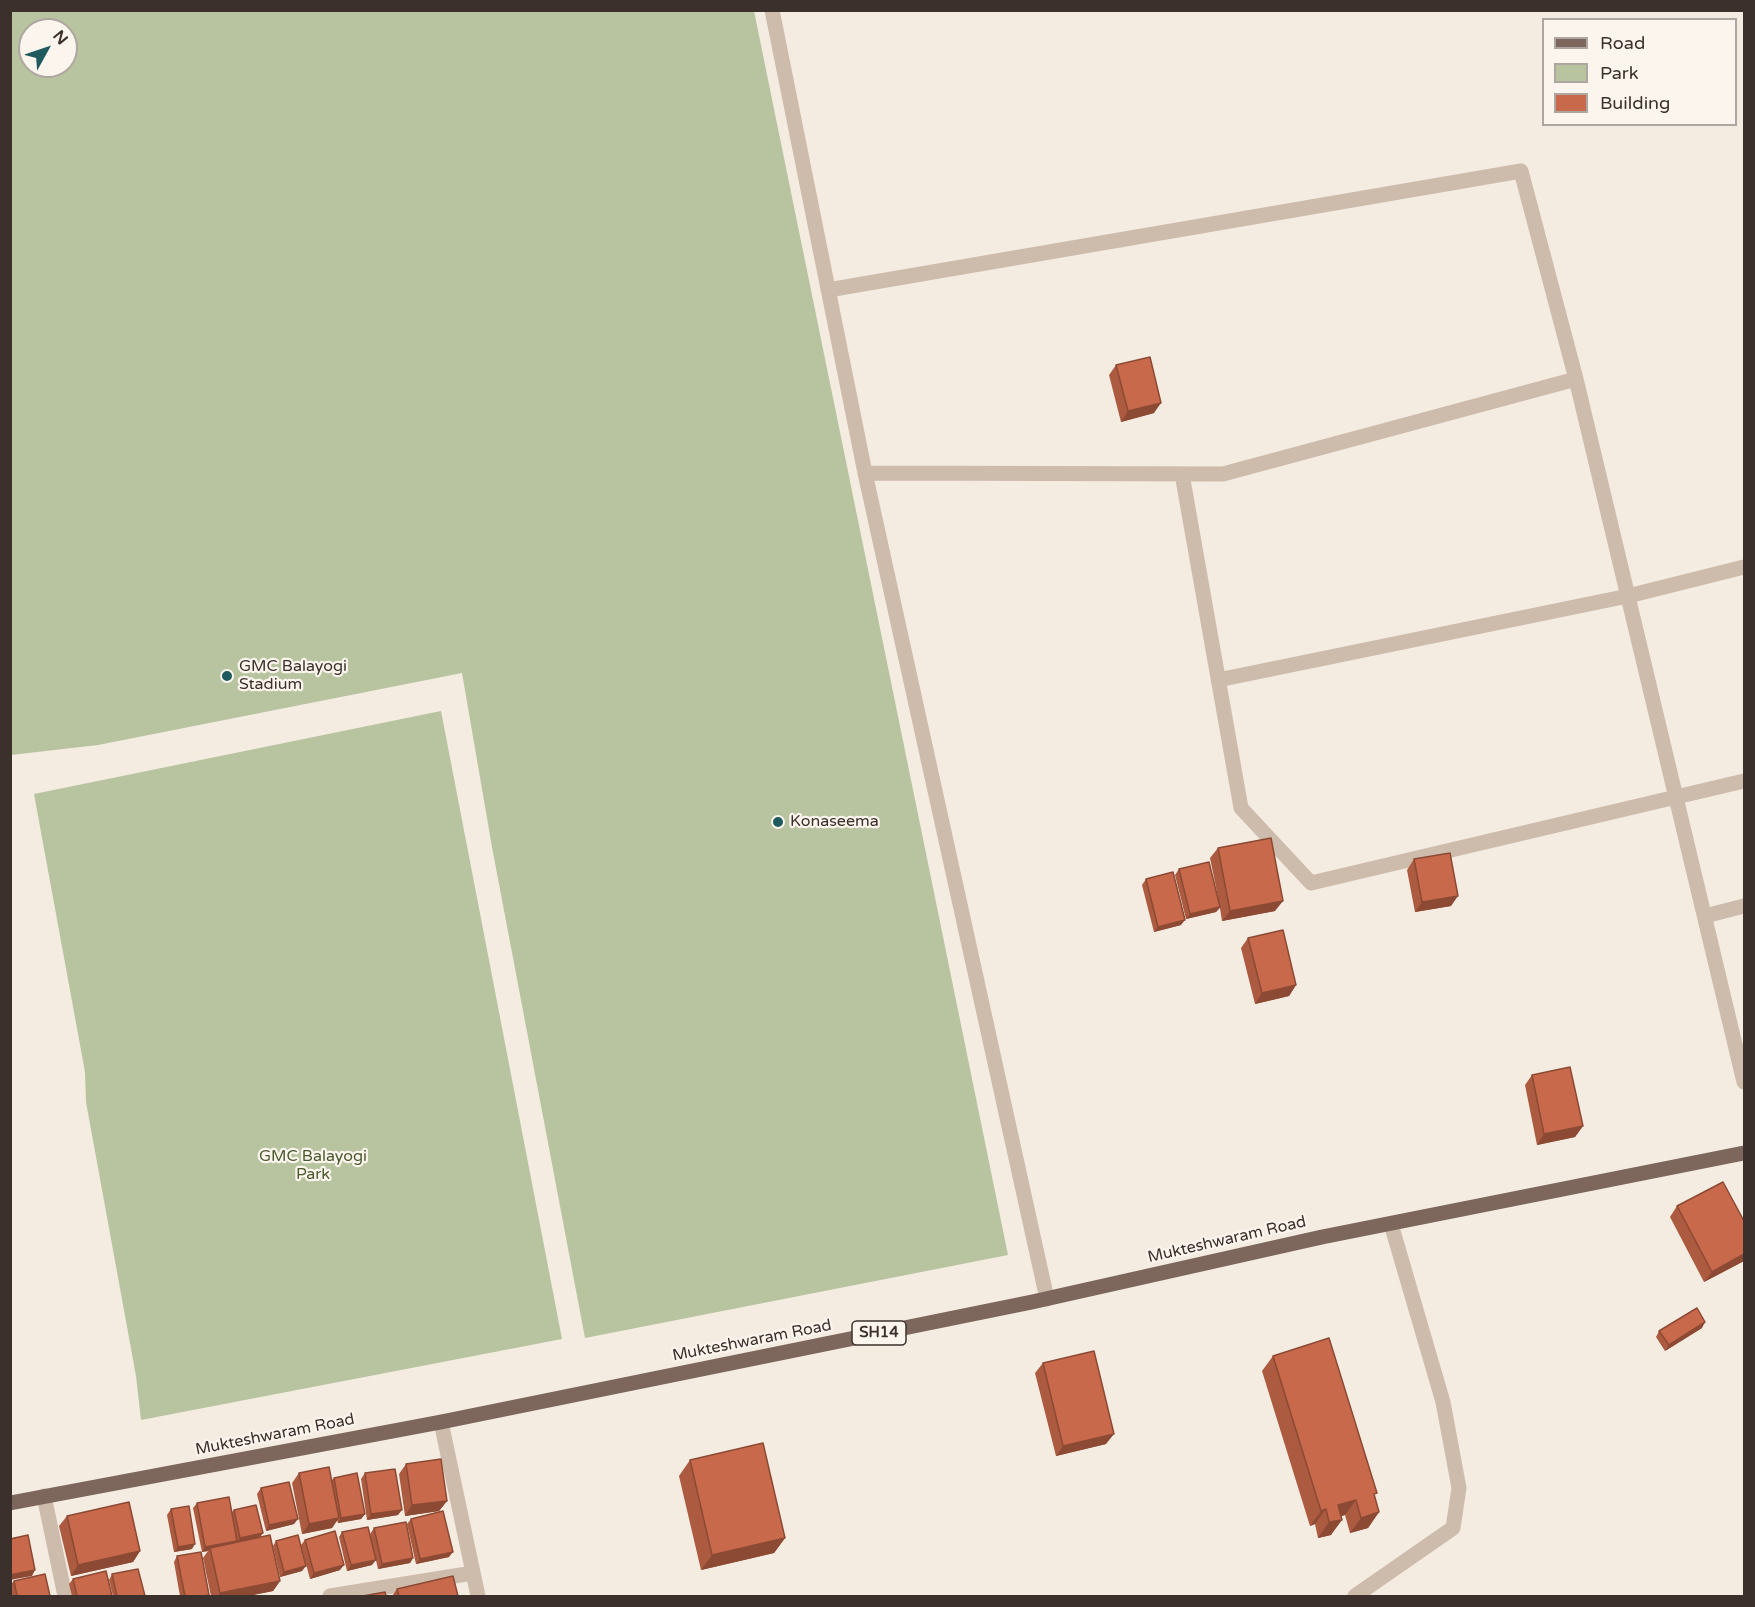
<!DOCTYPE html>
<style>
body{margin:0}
#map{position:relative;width:1755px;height:1607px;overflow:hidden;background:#f4ebe1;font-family:"Varela Round",sans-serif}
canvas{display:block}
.frame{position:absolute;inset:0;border:12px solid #3b302b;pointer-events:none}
.legend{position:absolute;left:1542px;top:18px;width:195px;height:108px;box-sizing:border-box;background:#fbf5ee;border:2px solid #aea6a0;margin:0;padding:8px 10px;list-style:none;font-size:18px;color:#3b302b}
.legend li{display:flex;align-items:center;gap:12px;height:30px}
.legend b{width:30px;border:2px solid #aea6a0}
.north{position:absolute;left:18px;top:18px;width:60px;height:60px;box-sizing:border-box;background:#fbf5ee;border:2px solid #aea6a0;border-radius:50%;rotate:50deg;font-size:16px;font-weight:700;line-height:24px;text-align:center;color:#3b302b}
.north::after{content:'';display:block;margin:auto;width:21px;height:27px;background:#1f5a5e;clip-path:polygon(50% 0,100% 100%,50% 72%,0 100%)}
</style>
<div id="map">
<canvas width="1755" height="1607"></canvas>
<div class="frame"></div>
<ul class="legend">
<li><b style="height:8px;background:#7d675c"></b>Road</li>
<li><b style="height:16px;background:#b8c4a0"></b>Park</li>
<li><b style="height:16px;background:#c8694b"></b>Building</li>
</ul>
<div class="north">N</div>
</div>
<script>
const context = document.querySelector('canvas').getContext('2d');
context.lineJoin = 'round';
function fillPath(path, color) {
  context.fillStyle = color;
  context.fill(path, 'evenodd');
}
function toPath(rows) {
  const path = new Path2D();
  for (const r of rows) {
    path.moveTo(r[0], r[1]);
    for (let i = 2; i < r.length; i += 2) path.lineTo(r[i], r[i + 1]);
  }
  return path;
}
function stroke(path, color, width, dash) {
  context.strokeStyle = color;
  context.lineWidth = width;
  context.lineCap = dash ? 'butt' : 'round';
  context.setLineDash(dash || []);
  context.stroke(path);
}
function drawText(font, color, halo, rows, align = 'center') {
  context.font = font + ' "Varela Round",sans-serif';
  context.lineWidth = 4.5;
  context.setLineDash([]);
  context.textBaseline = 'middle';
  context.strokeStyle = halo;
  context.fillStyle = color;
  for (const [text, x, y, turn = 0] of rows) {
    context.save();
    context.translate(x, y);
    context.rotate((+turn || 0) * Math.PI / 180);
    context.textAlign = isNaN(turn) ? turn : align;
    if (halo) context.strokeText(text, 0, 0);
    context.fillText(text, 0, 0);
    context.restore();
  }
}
const green = toPath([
 [10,11,754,11,1008,1255,585,1338,492,847,462,673,98,745,11,755],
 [30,30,66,30,66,66,30,66],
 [441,711,562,1339,141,1420,136,1376,86,1102,85,1072,34,794]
]);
const minor = toPath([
 [772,10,865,473,1047,1299],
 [828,290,1521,171,1576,379],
 [865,473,1223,474,1576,379,1744,1082],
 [1182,474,1241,808,1311,883,1744,781],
 [1218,680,1628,596,1744,567],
 [1705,916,1744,906],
 [441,1422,478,1596],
 [44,1496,65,1596],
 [330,1596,473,1573],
 [1355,1596,1453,1528,1459,1488,1443,1402,1391,1224]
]);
const primary = toPath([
 [10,1503,441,1422,1032,1302,1322,1237,1744,1153]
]);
const wall = toPath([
 [1116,365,1154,413,1121,422,1109,375],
 [1218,848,1275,911,1222,921,1220,908,1216,912,1186,919,1175,875,1179,869,1218,897,1210,858],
 [1414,859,1451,906,1415,912,1407,870],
 [1146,879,1181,925,1154,932,1142,885],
 [1248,938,1296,985,1289,996,1255,1004,1241,948],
 [1532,1075,1583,1126,1575,1137,1537,1145,1525,1085],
 [1677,1206,1744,1261,1704,1282,1670,1217],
 [1702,1328,1665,1351,1656,1337,1659,1331],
 [1273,1356,1375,1497,1379,1512,1368,1528,1350,1533,1345,1515,1341,1516,1331,1535,1318,1538,1315,1524,1310,1526,1262,1371],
 [1043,1363,1106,1444,1056,1456,1035,1373],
 [690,1460,785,1538,774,1553,701,1570,679,1476],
 [406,1464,447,1501,439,1511,405,1516,399,1474],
 [299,1473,331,1481,334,1478,365,1514,361,1519,338,1523,337,1520,332,1528,302,1534,292,1483],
 [365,1473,398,1515,367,1520,361,1479],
 [261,1488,294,1524,266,1531,257,1494],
 [197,1503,232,1512,234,1510,263,1533,260,1537,280,1581,273,1591,248,1596,211,1596,203,1558,208,1551,202,1552,193,1508],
 [171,1509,192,1549,174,1552,167,1515],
 [67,1516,140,1551,133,1562,71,1576,59,1526],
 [411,1519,449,1557,416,1564,407,1524],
 [374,1528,413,1558,410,1563,378,1569,370,1534],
 [342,1532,372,1565,347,1571,339,1537],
 [305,1540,340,1570,310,1579,301,1545],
 [276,1541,302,1571,280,1577,273,1546],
 [177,1556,209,1596,180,1596,174,1562],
 [112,1574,145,1596,113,1596,109,1580],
 [73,1579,112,1596,72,1596,69,1584],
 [14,1581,50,1596,10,1596,10,1585],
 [397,1589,458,1596,392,1596]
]);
const shadedWall = toPath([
 [1161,403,1154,413,1121,422,1128,411],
 [1458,896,1451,906,1415,912,1422,902],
 [1283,901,1275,911,1222,921,1230,911],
 [1220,907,1216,912,1186,919,1190,914],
 [1185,920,1181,925,1154,932,1158,927],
 [1296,985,1289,996,1255,1004,1262,993],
 [1583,1126,1575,1137,1537,1145,1544,1134],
 [1744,1254,1744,1261,1704,1282,1712,1272],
 [1705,1322,1702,1328,1665,1351,1669,1345],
 [1114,1434,1106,1444,1056,1456,1063,1446],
 [1356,1500,1345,1515,1328,1520,1338,1505],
 [447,1501,439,1511,405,1516,412,1505],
 [1326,1509,1315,1524,1310,1526,1321,1511],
 [402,1510,398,1515,367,1520,371,1514],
 [1379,1512,1368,1528,1350,1533,1361,1518],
 [365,1514,361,1519,338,1523,341,1518],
 [339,1518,332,1528,302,1534,309,1524],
 [298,1519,294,1524,266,1531,269,1525],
 [1342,1520,1331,1535,1318,1538,1329,1522],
 [263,1533,259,1538,236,1544,240,1538],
 [785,1538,774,1553,701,1570,712,1555],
 [237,1541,234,1546,210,1548,208,1551,202,1552,205,1547],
 [195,1544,192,1549,174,1552,178,1547],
 [140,1551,133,1562,71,1576,78,1565],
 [453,1552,449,1557,416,1564,420,1559],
 [413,1558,410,1563,378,1569,382,1564],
 [376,1560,372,1565,347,1571,351,1565],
 [344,1565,340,1570,310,1579,314,1573],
 [306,1566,302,1571,280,1577,284,1572],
 [35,1570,32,1576,10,1580,10,1575],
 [280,1581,273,1591,248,1596,218,1596,220,1593]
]);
const building = toPath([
 [1150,357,1161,403,1128,411,1116,365,1150,357],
 [1271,838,1283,901,1230,911,1218,848,1271,838],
 [1450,853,1458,896,1422,902,1414,859,1450,853],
 [1209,862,1220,907,1190,914,1179,869,1209,862],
 [1173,872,1185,920,1158,927,1146,879,1173,872],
 [1283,930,1296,985,1262,993,1248,938,1283,930],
 [1570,1067,1583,1126,1544,1134,1532,1075,1570,1067],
 [1723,1182,1744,1221,1744,1254,1712,1272,1677,1206,1723,1182],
 [1697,1308,1705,1322,1669,1345,1659,1331,1697,1308],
 [1329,1338,1377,1493,1374,1494,1379,1512,1361,1518,1356,1500,1338,1505,1342,1520,1329,1522,1326,1509,1321,1511,1273,1356,1329,1338],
 [1094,1351,1114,1434,1063,1446,1043,1363,1094,1351],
 [763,1443,785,1538,712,1555,690,1460,763,1443],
 [441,1459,447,1501,412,1505,406,1464,441,1459],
 [329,1467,339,1518,309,1524,299,1473,329,1467],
 [395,1469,402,1510,371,1514,365,1473,395,1469],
 [357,1473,365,1514,341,1518,334,1478,357,1473],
 [289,1482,298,1519,269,1525,261,1488,289,1482],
 [229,1497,237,1541,205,1547,197,1503,229,1497],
 [129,1502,140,1551,78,1565,67,1516,129,1502],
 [256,1505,263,1533,240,1538,234,1510,256,1505],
 [189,1506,195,1544,178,1547,171,1509,189,1506],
 [443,1511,453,1552,420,1559,411,1519,443,1511],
 [406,1522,413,1558,382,1564,374,1528,406,1522],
 [368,1527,376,1560,351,1565,342,1532,368,1527],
 [335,1531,344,1565,314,1573,305,1540,335,1531],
 [28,1535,35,1570,10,1575,10,1539,28,1535],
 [270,1535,280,1581,220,1593,210,1548,270,1535],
 [298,1535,306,1566,284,1572,276,1541,298,1535],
 [201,1552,209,1595,203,1596,185,1596,177,1556,201,1552],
 [138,1569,145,1596,117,1596,112,1574,138,1569],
 [106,1571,112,1596,77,1596,73,1579,106,1571],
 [45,1574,50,1596,17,1596,14,1581,45,1574],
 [453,1576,458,1596,399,1596,397,1589,453,1576],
 [385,1592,386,1596,363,1596,385,1592]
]);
const markers = [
 [227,676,6,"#1f5a5e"],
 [778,822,6,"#1f5a5e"]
];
const shields = [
 [879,1333,54]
];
const shieldNames = [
 ["SH14",879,1333]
];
const poiNames = [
 ["GMC Balayogi",239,667],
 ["Stadium",239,685],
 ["Konaseema",790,822]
];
const parkNames = [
 ["GMC Balayogi",313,1157],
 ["Park",313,1175]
];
const streetNames = [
 ["Mukteshwaram Road",1227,1240,-13],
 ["Mukteshwaram Road",752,1341,-11],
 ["Mukteshwaram Road",275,1435,-11]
];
fillPath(green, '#b8c4a0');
stroke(minor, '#cdbbac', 15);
stroke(primary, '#7d675c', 15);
fillPath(wall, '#ac5a40');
fillPath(shadedWall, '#8c4a34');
fillPath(building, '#c8694b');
stroke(building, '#8c4a34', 1.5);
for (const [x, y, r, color] of markers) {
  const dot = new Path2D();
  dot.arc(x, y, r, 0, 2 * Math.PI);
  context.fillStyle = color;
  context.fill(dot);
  stroke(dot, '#fbf5ee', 2);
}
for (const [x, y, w] of shields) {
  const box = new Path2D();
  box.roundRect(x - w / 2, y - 12, w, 24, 4.5);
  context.fillStyle = '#fbf5ee';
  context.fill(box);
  stroke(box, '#3b302b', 1.5);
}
drawText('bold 15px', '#3b302b', null, shieldNames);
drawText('16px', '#3b302b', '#fbf5ee', poiNames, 'left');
drawText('16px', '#4a5a2e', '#fbf5ee', parkNames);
drawText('16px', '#3b302b', '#fbf5ee', streetNames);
</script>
